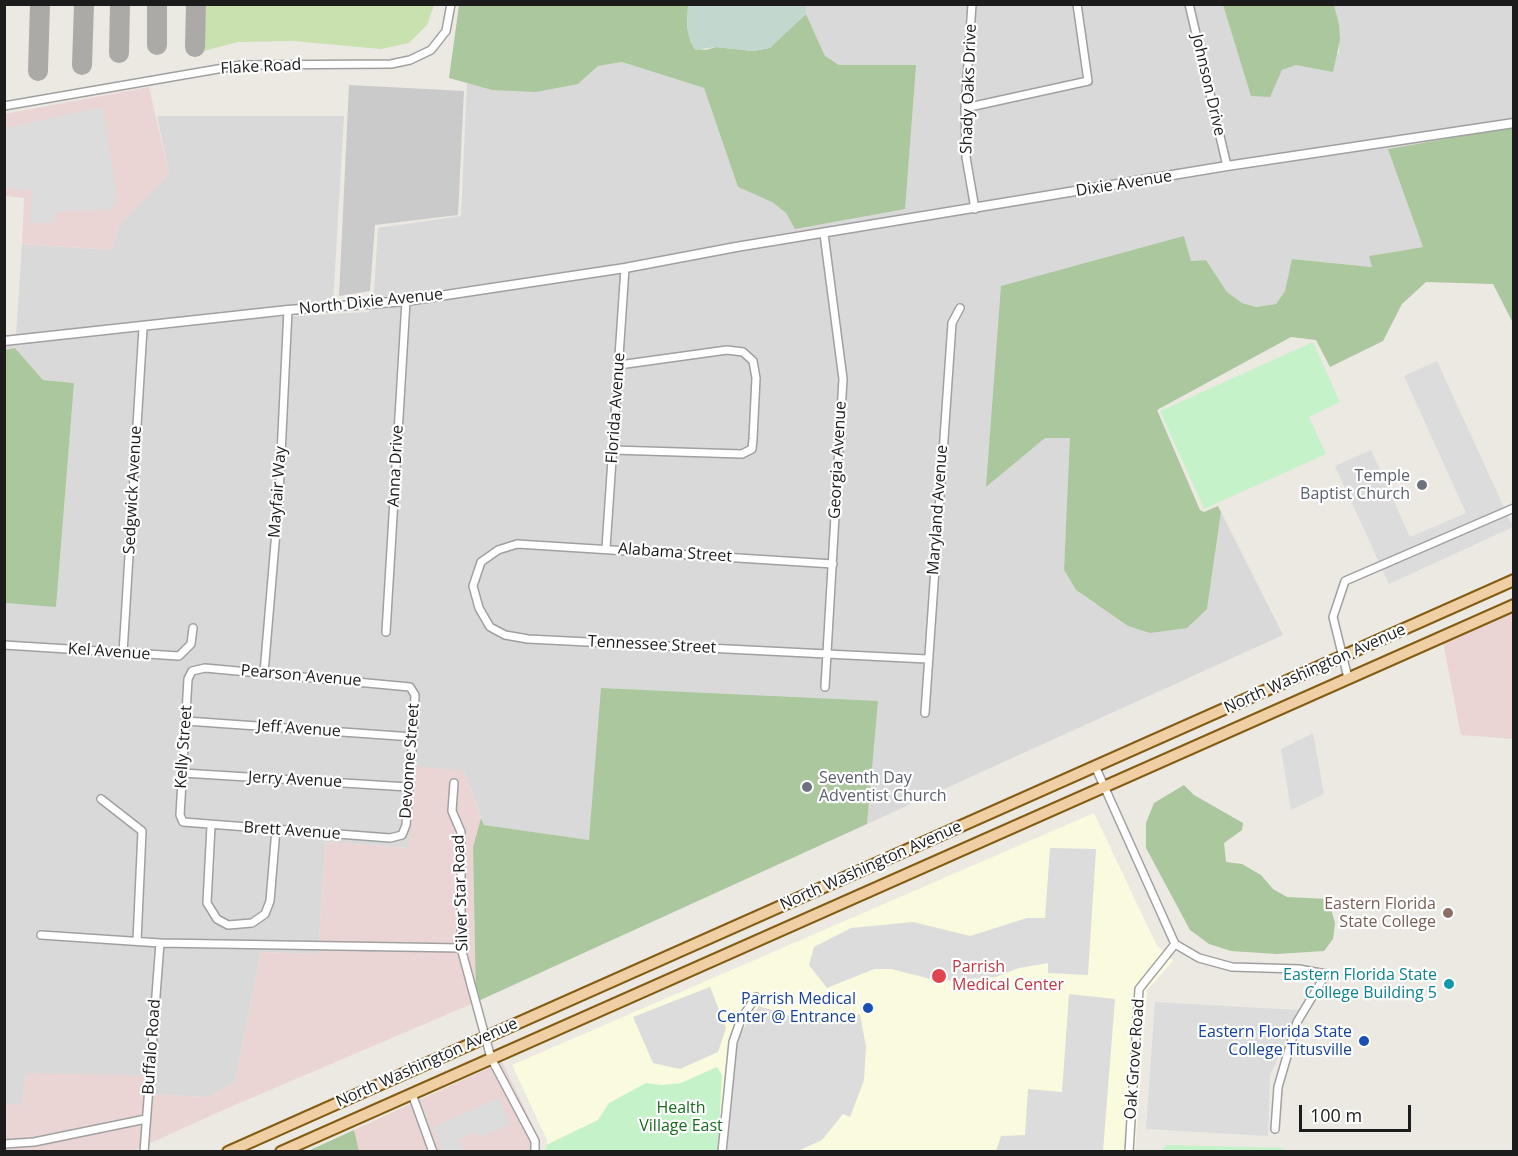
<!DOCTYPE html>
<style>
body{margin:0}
#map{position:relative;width:1518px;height:1156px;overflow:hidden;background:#ece9e3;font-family:"Open Sans",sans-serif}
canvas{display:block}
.frame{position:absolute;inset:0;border:6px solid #1c1c1c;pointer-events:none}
.scale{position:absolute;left:1299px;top:1105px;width:112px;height:27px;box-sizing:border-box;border:3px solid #1c1c1c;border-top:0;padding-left:8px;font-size:18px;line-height:21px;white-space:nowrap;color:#1c1c1c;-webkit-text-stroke:4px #fff;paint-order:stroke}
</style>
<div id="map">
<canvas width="1518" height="1156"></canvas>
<div class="frame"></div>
<div class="scale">100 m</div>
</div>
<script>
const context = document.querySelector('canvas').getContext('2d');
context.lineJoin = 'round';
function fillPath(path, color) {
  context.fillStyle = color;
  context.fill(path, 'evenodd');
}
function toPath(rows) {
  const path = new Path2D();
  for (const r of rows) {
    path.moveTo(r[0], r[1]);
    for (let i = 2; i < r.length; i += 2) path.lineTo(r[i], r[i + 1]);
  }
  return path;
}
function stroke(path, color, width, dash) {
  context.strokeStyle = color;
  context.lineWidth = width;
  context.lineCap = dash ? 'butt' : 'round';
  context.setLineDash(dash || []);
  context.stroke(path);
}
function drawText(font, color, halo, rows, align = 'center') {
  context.font = font + ' "Open Sans",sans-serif';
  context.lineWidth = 4.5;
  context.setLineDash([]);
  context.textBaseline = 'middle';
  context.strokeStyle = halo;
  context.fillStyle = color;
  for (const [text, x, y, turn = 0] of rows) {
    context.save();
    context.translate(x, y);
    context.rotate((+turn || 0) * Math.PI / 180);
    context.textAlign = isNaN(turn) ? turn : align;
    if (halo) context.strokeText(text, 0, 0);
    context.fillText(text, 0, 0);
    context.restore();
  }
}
const residential = toPath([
 [807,5,1223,5,1251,95,1269,97,1282,70,1296,65,1306,66,1339,53,1339,24,1334,5,1513,5,1513,119,902,215,624,264,370,300,374,291,378,228,461,216,467,83,492,90,578,84,598,66,622,62,704,88,738,187,772,202,786,213,916,65,839,65,825,56,806,14],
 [157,116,344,116,333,303,5,338,16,335,22,244,111,250,119,225,169,174],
 [1506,128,1389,149,1423,247,1369,256,1373,267,1293,259,1285,291,1276,304,1256,307,1242,303,1227,292,1206,260,1191,261,1184,236,986,487,1045,437,1071,438,1064,570,1076,590,1095,604,1207,609,1221,512,1283,635,867,824,877,701,589,840,484,825,464,771,409,848,326,842,318,954,261,952,235,1082,209,1097,148,1094,26,1073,22,1106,5,1104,4,603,56,606,74,383,43,380,15,348,5,350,5,345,138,332,118,656,127,657,147,331,259,318,369,312,370,307]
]);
const commercial = toPath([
 [149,87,169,174,119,225,111,250,22,244,24,198,5,196,4,114],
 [1513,611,1513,739,1461,735,1443,642],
 [415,766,464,771,481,818,473,847,476,1002,221,1111,133,1151,5,1151,4,1104,22,1105,26,1073,153,1076,149,1094,209,1097,235,1082,261,952,318,954,326,842,408,848],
 [502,1062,540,1140,540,1151,359,1151,354,1130]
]);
const education = toPath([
 [1094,813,1156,944,1173,961,1147,990,1135,1151,546,1151,547,1140,512,1065]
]);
const religious = toPath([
 [349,85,464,91,458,215,375,225,370,291,339,296]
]);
const grass = toPath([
 [206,5,206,4,434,5,427,25,409,43,381,49,293,41,238,42,204,51]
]);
const forest = toPath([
 [459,5,688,5,687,27,695,49,706,50,716,47,753,51,769,48,806,14,825,56,839,65,916,65,905,209,795,229,786,213,772,202,738,187,704,88,622,62,598,66,578,84,536,92,492,90,449,78],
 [1223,5,1334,5,1339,24,1340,40,1333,72,1296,65,1282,70,1270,97,1251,96],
 [1513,127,1513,323,1493,284,1426,282,1402,304,1383,341,1330,367,1316,340,1291,337,1157,410,1200,510,1204,512,1218,506,1221,512,1207,609,1187,628,1150,633,1128,626,1076,590,1064,570,1070,438,1045,438,986,487,1001,286,1184,236,1191,261,1206,260,1227,292,1242,303,1256,307,1276,304,1285,291,1292,259,1372,267,1369,256,1423,247,1388,149],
 [15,348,43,380,74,383,56,607,5,603,4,350],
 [601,688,878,701,867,824,476,1002,473,847,481,818,484,825,589,840],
 [1184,785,1194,795,1243,823,1242,830,1224,843,1226,862,1242,864,1261,875,1273,889,1287,897,1328,899,1335,923,1333,939,1324,951,1277,954,1231,951,1209,944,1190,930,1146,848,1146,823,1154,803],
 [354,1130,359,1151,308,1151]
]);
const wetland = toPath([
 [688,5,688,4,807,5,806,14,770,48,753,51,716,47,695,50,690,41,687,28]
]);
const park = toPath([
 [1313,342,1340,402,1309,417,1326,454,1204,509,1160,411],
 [717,1067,722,1075,718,1151,546,1151,546,1145,598,1120,609,1103,646,1083,662,1085,681,1083],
 [1167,1145,1282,1148,1289,1151,1160,1151]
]);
const parking = toPath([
 [102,107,118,200,110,210,56,212,55,223,30,223,32,190,5,188,5,128],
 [1437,361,1513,527,1389,584,1335,466,1371,450,1410,537,1466,513,1404,376],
 [1313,733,1324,794,1291,810,1281,749],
 [1050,848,1096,849,1088,975,1048,973,1048,963,1019,968,996,977,939,981,891,969,874,969,827,988,809,965,814,947,851,928,913,922,970,936,1027,918,1045,918],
 [710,987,726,1028,718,1052,680,1069,653,1063,633,1017],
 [1069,994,1115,999,1103,1151,996,1151,1001,1136,1025,1135,1028,1089,1062,1092],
 [1155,1002,1298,1010,1270,1076,1268,1136,1146,1129],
 [759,1006,796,1018,841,1019,860,1014,866,1047,864,1080,850,1117,843,1114,822,1140,798,1151,727,1152,733,1055,741,1032],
 [499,1098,510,1124,480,1137,477,1132,459,1139,464,1151,443,1151,433,1127]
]);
const taxiway = toPath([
 [157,45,157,4],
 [195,47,196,4],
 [119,53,120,4],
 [82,65,84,4],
 [38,71,40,4]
]);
const minor = toPath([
 [972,4,965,108,966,157,975,209],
 [1189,4,1227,166],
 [4,106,241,65,391,64,410,60,431,50,446,31,451,4],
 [965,108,1088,81,1077,4],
 [824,234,843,379,825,687],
 [613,450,742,454,752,449,753,439,756,378,753,361,743,352,727,350,619,365],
 [606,548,625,268],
 [833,564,517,544,498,550,481,562,473,586,479,608,490,627,505,635,528,639,927,659],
 [386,632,406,301],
 [4,645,179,656,191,644,193,628],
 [123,653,143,328],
 [205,668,410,687,415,695,413,737,406,825,402,835,390,838,183,822,180,815,188,679,192,671,205,668],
 [264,673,279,496,288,310],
 [1348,678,1333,617,1345,581,1514,508],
 [925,713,952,323,960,308],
 [186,721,413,737],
 [1095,766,1175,944,1199,958,1232,967,1299,969,1326,974,1297,1022,1278,1087,1275,1129],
 [183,773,408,787],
 [454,783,452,811,461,832,461,948,491,1058,535,1141,535,1152],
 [101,799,142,831,137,941],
 [211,826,207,903,217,919,228,925,252,923,265,914,270,901,276,829],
 [41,935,160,943,461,948],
 [412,1094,433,1152],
 [4,1144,34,1142,146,1119],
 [144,1152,160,943],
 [722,1152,733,1042,741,1019,756,997],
 [1129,1152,1139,989,1175,944]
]);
const tertiary = toPath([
 [4,341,288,310,406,301,625,268,736,247,1227,166,1514,123]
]);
const primary = toPath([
 [228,1152,1514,580],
 [281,1152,1514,605]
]);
const markers = [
 [1422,485,6,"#6b7280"],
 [807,787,6,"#6b7280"],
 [1448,913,6,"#8d6e63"],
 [939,976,8,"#e0444e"],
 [1449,984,6,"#0f9aa8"],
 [868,1008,6,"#1a4fb4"],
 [1364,1041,6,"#1a4fb4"]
];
const streetNames = [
 ["Flake Road",261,67,-3],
 ["Johnson Drive",1208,85,77],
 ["Shady Oaks Drive",969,89,-88],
 ["Dixie Avenue",1124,184,-9],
 ["North Dixie Avenue",371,302,-6],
 ["Florida Avenue",616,408,-86],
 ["Georgia Avenue",838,460,-87],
 ["Anna Drive",396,466,-87],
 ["Sedgwick Avenue",133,490,-87],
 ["Mayfair Way",278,492,-86],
 ["Maryland Avenue",938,510,-86],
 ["Alabama Street",675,553,4],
 ["Tennessee Street",652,645,3],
 ["Kel Avenue",109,652,4],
 ["North Washington Avenue",1315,669,-24],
 ["Pearson Avenue",301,676,5],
 ["Jeff Avenue",299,729,4],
 ["Kelly Street",184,747,-86],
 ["Devonne Street",410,761,-86],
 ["Jerry Avenue",295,780,3],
 ["Brett Avenue",292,831,4],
 ["North Washington Avenue",871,866,-24],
 ["Silver Star Road",461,893,-92],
 ["Buffalo Road",152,1047,-86],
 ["Oak Grove Road",1135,1059,-86],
 ["North Washington Avenue",427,1063,-24]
];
const worshipNames = [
 ["Temple",1410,476],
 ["Baptist Church",1410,494],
 ["Seventh Day",819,778,"left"],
 ["Adventist Church",819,796,"left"]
];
const educationNames = [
 ["Eastern Florida",1436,904],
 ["State College",1436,922]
];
const healthNames = [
 ["Parrish",952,967],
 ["Medical Center",952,985]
];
const cultureNames = [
 ["Eastern Florida State",1437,975],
 ["College Building 5",1437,993]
];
const transitNames = [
 ["Parrish Medical",856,999],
 ["Center @ Entrance",856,1017],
 ["Eastern Florida State",1352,1032],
 ["College Titusville",1352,1050]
];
const parkNames = [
 ["Health",681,1108],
 ["Village East",681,1126]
];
fillPath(residential, '#dad9d9');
fillPath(commercial, '#ebd5d4');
fillPath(education, '#fafade');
fillPath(religious, '#cacaca');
fillPath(grass, '#c8e1af');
fillPath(forest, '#aac79d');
fillPath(wetland, '#c2d8ce');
fillPath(park, '#c5f2c8');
fillPath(parking, '#dcdcdc');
stroke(taxiway, '#abaaa6', 20);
stroke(minor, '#a0a0a0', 10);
stroke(tertiary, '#a0a0a0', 11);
stroke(primary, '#835c12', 14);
stroke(minor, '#fff', 7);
stroke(tertiary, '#fff', 8);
stroke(primary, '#f0cfa5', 10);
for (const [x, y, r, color] of markers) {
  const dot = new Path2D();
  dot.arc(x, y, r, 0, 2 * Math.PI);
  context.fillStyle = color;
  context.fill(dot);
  stroke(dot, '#fff', 2);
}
drawText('16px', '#1c1c1c', '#fff', streetNames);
drawText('16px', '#5b616d', '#fff', worshipNames, 'right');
drawText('16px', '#785e54', '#fff', educationNames, 'right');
drawText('16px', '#be3a42', '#fff', healthNames, 'left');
drawText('16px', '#0d838f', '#fff', cultureNames, 'right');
drawText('16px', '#164399', '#fff', transitNames, 'right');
drawText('16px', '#186c1e', '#fff', parkNames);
</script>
